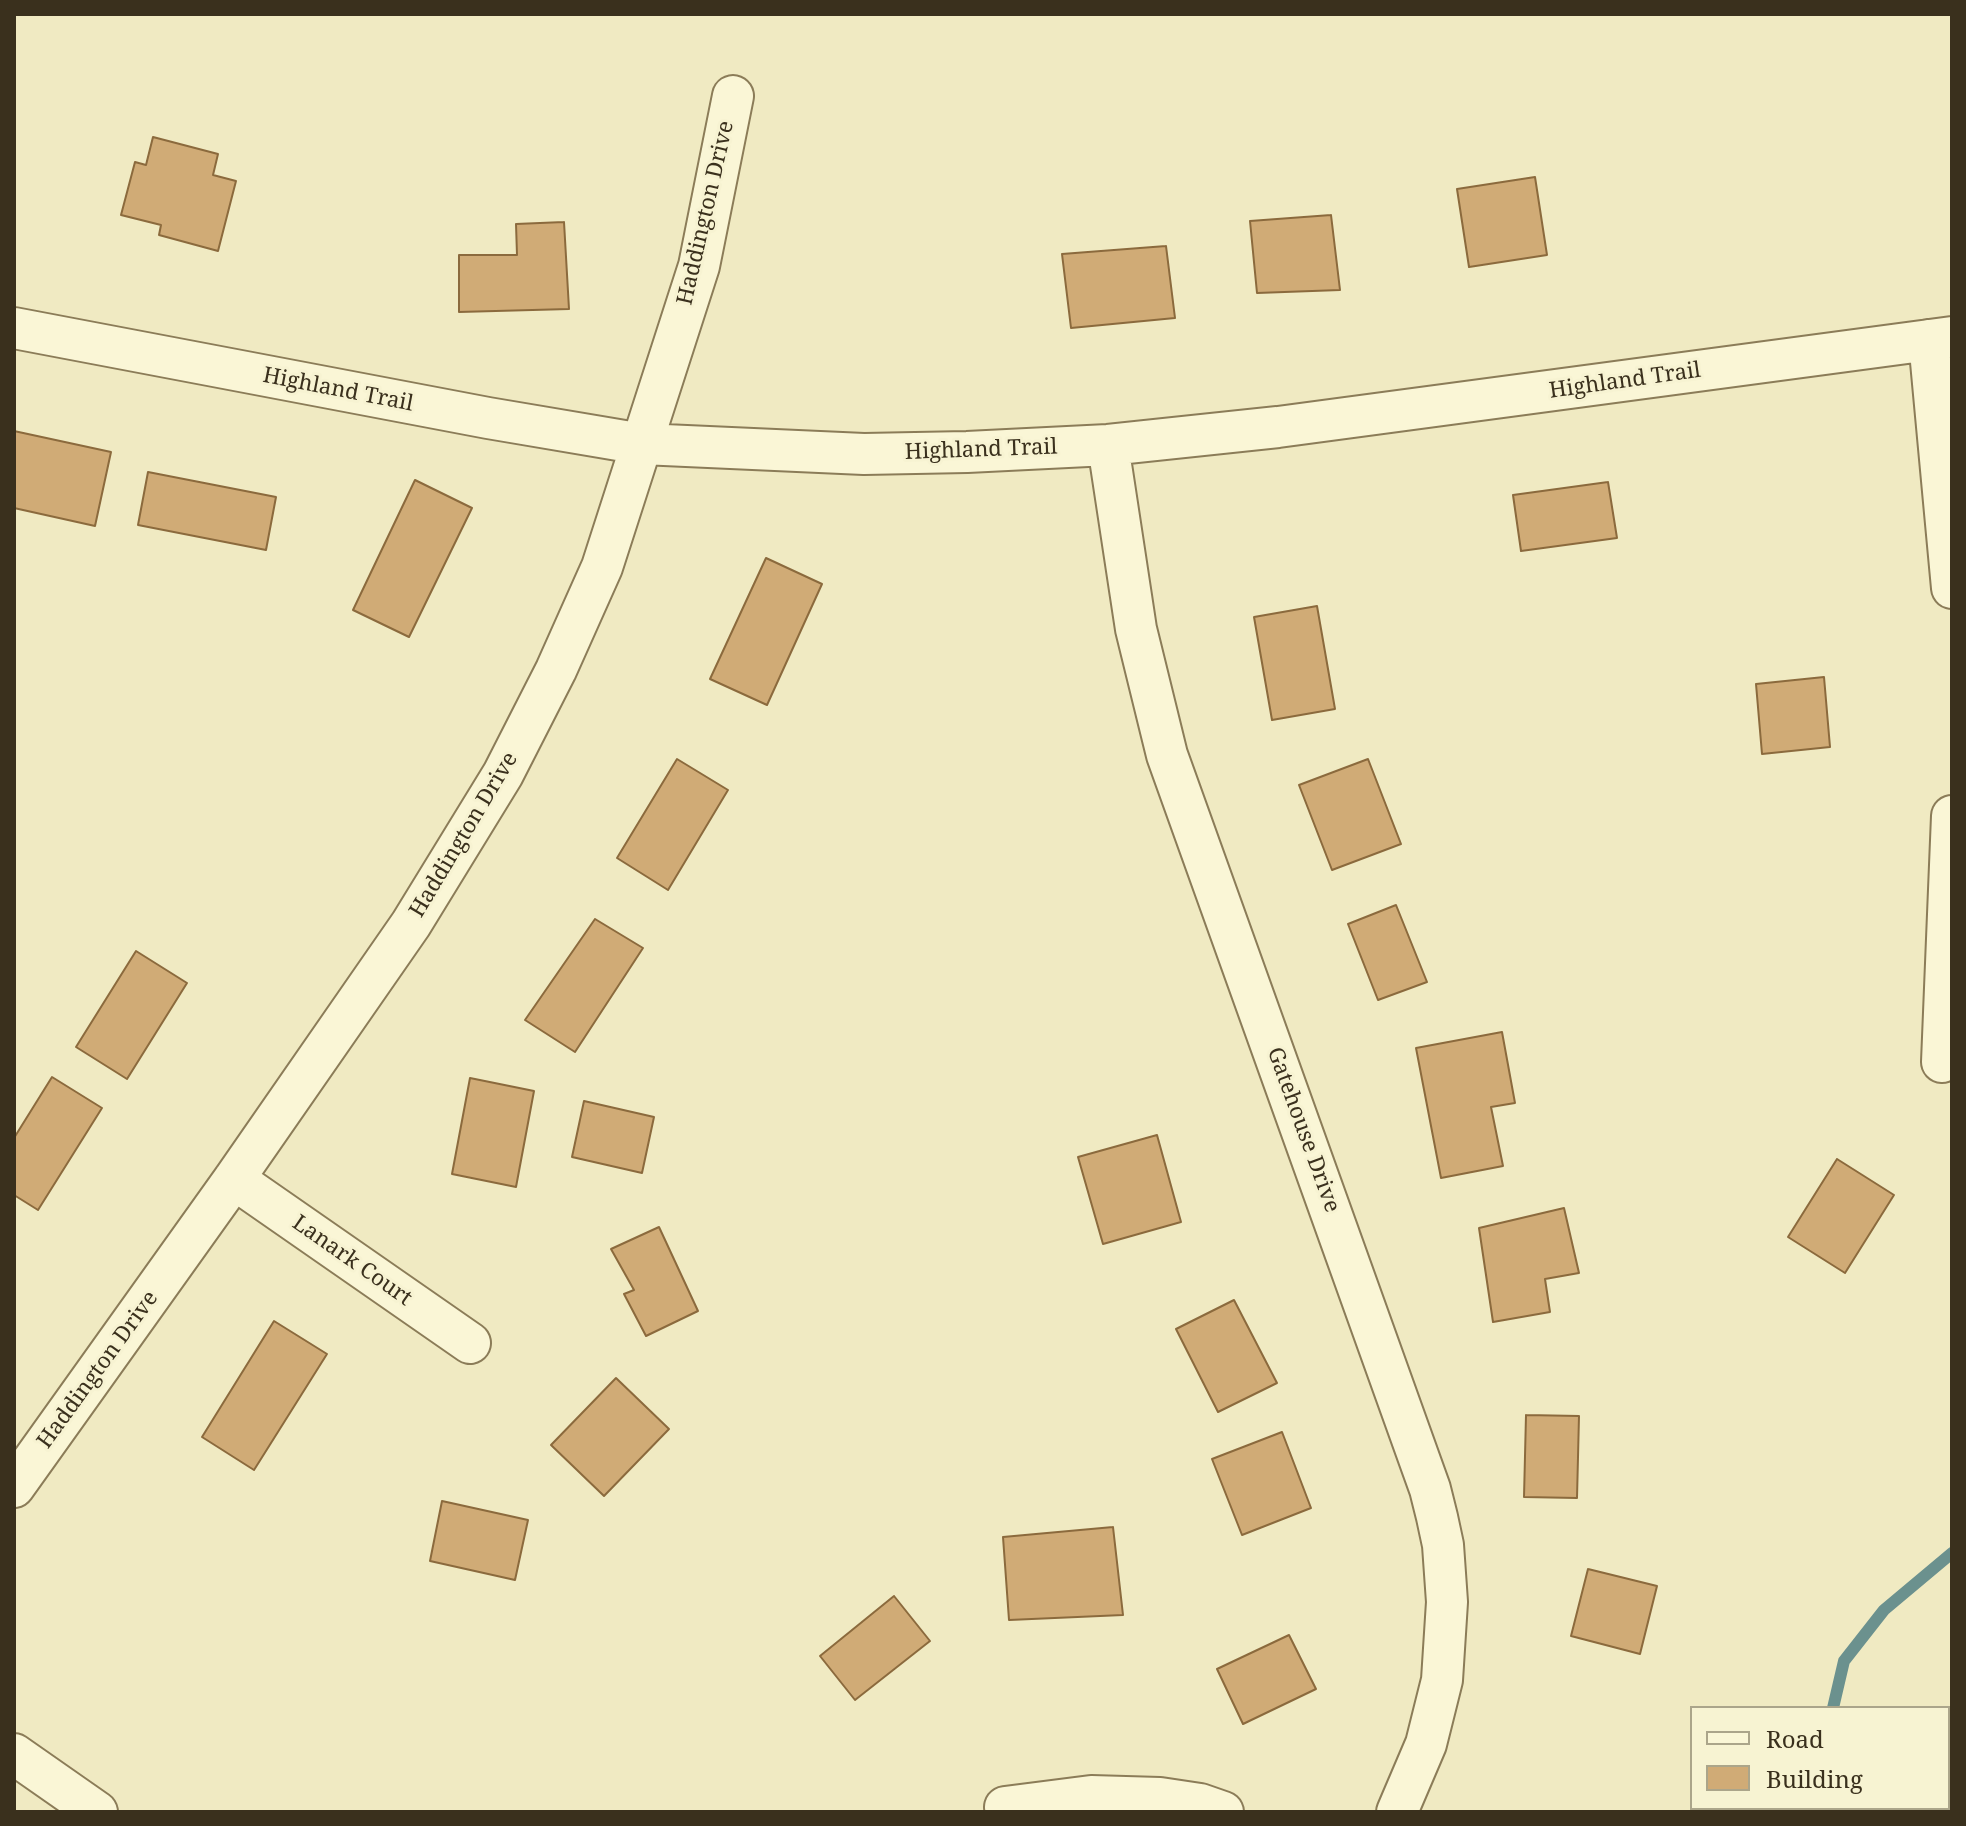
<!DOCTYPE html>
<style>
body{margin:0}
#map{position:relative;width:1966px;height:1826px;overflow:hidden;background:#f0eac2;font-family:"Noto Serif",serif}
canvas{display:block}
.frame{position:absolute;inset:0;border:16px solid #3a301d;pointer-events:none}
.legend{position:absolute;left:1690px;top:1706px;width:260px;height:104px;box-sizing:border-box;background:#f7f3d2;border:2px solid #aba58a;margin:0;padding:10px 14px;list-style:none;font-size:24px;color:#3a301d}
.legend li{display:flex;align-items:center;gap:16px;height:40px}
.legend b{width:40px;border:2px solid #aba58a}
</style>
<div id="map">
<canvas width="1966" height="1826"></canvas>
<div class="frame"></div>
<ul class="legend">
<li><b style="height:10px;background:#faf6d6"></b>Road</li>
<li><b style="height:22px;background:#d0ab76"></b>Building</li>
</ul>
</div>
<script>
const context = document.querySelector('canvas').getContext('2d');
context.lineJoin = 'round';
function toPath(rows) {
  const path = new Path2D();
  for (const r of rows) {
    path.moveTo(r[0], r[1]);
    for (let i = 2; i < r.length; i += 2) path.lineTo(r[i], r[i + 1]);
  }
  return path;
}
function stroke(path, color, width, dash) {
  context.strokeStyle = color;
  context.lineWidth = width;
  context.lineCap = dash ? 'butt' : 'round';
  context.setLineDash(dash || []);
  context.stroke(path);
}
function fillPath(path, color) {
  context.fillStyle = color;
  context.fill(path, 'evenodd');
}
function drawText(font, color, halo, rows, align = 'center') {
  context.font = font + ' "Noto Serif",serif';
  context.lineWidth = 6;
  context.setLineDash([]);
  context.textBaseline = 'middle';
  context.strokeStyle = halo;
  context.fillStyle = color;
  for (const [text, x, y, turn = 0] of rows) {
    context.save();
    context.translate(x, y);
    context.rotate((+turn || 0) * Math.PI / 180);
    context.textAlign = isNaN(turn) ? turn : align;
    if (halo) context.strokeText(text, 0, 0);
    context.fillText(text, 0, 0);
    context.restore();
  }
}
const stream = toPath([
 [1833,1708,1844,1661,1884,1610,1952,1553],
 [1830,1812,1830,1808]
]);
const building = toPath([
 [153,137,218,154,213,175,236,181,218,251,159,235,161,225,121,215,135,162,146,165,153,137],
 [1535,177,1547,255,1469,267,1457,189,1535,177],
 [1331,215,1340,290,1257,293,1250,221,1331,215],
 [564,222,569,309,459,312,459,255,517,255,516,224,564,222],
 [1166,246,1175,318,1071,328,1062,254,1166,246],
 [14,431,111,452,95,526,14,508,14,431],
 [148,472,276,497,266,550,138,525,148,472],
 [415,480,472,508,409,637,353,610,415,480],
 [1608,482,1617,538,1521,551,1513,495,1608,482],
 [766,558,822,584,767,705,710,679,766,558],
 [1317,606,1335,709,1272,720,1254,617,1317,606],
 [1824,677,1830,747,1762,754,1756,684,1824,677],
 [677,759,728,790,668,890,617,858,677,759],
 [1368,759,1401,844,1332,870,1299,785,1368,759],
 [1396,905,1427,982,1378,1000,1348,924,1396,905],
 [595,919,643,948,575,1052,525,1020,595,919],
 [136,951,187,983,127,1079,76,1047,136,951],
 [1502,1032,1515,1103,1491,1107,1503,1166,1441,1178,1416,1048,1502,1032],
 [52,1077,102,1108,38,1210,14,1195,14,1138,52,1077],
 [470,1078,534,1091,516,1187,452,1174,470,1078],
 [584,1101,654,1117,642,1173,572,1157,584,1101],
 [1157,1135,1181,1222,1103,1244,1078,1157,1157,1135],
 [1837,1159,1894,1195,1845,1273,1788,1237,1837,1159],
 [1564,1208,1579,1273,1545,1279,1550,1312,1493,1322,1479,1228,1564,1208],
 [659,1227,698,1311,646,1336,624,1294,634,1290,611,1249,659,1227],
 [1234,1300,1277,1383,1218,1412,1176,1329,1234,1300],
 [274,1321,327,1354,254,1470,202,1437,274,1321],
 [616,1378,669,1429,604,1496,551,1445,616,1378],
 [1526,1415,1579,1416,1577,1498,1524,1497,1526,1415],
 [1282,1432,1311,1508,1242,1535,1212,1459,1282,1432],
 [442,1501,528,1520,515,1580,430,1561,442,1501],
 [1113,1527,1123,1615,1009,1620,1003,1537,1113,1527],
 [1588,1569,1657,1586,1640,1654,1571,1636,1588,1569],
 [894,1596,930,1641,855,1700,820,1656,894,1596],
 [1289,1635,1316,1689,1243,1724,1217,1669,1289,1635]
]);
const minor = toPath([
 [14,328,488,418,642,444,864,454,967,452,1108,445,1278,427,1952,337],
 [1929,340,1952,588],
 [1108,445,1136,629,1167,755,1430,1489,1437,1517,1443,1545,1447,1602,1442,1680,1426,1744,1397,1812],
 [1942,1062,1952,816],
 [234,1179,470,1343],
 [14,1487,234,1179,411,924,503,774,556,670,602,567,699,266,733,96],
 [14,1754,97,1812],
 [1005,1807,1091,1796,1160,1798,1200,1804,1223,1812]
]);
const streetNames = [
 ["Haddington Drive",706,213,-77],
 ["Highland Trail",1625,381,-8],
 ["Highland Trail",338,390,11],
 ["Highland Trail",981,450,-2],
 ["Haddington Drive",464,835,-59],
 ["Gatehouse Drive",1303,1130,70],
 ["Lanark Court",352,1261,35],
 ["Haddington Drive",98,1370,-54]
];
stroke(stream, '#6b918e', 12);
fillPath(building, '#d0ab76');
stroke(building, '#8b6a3d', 2);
stroke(minor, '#8b7c58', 44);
stroke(minor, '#faf6d6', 40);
drawText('22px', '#3a301d', '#f7f3d2', streetNames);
</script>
